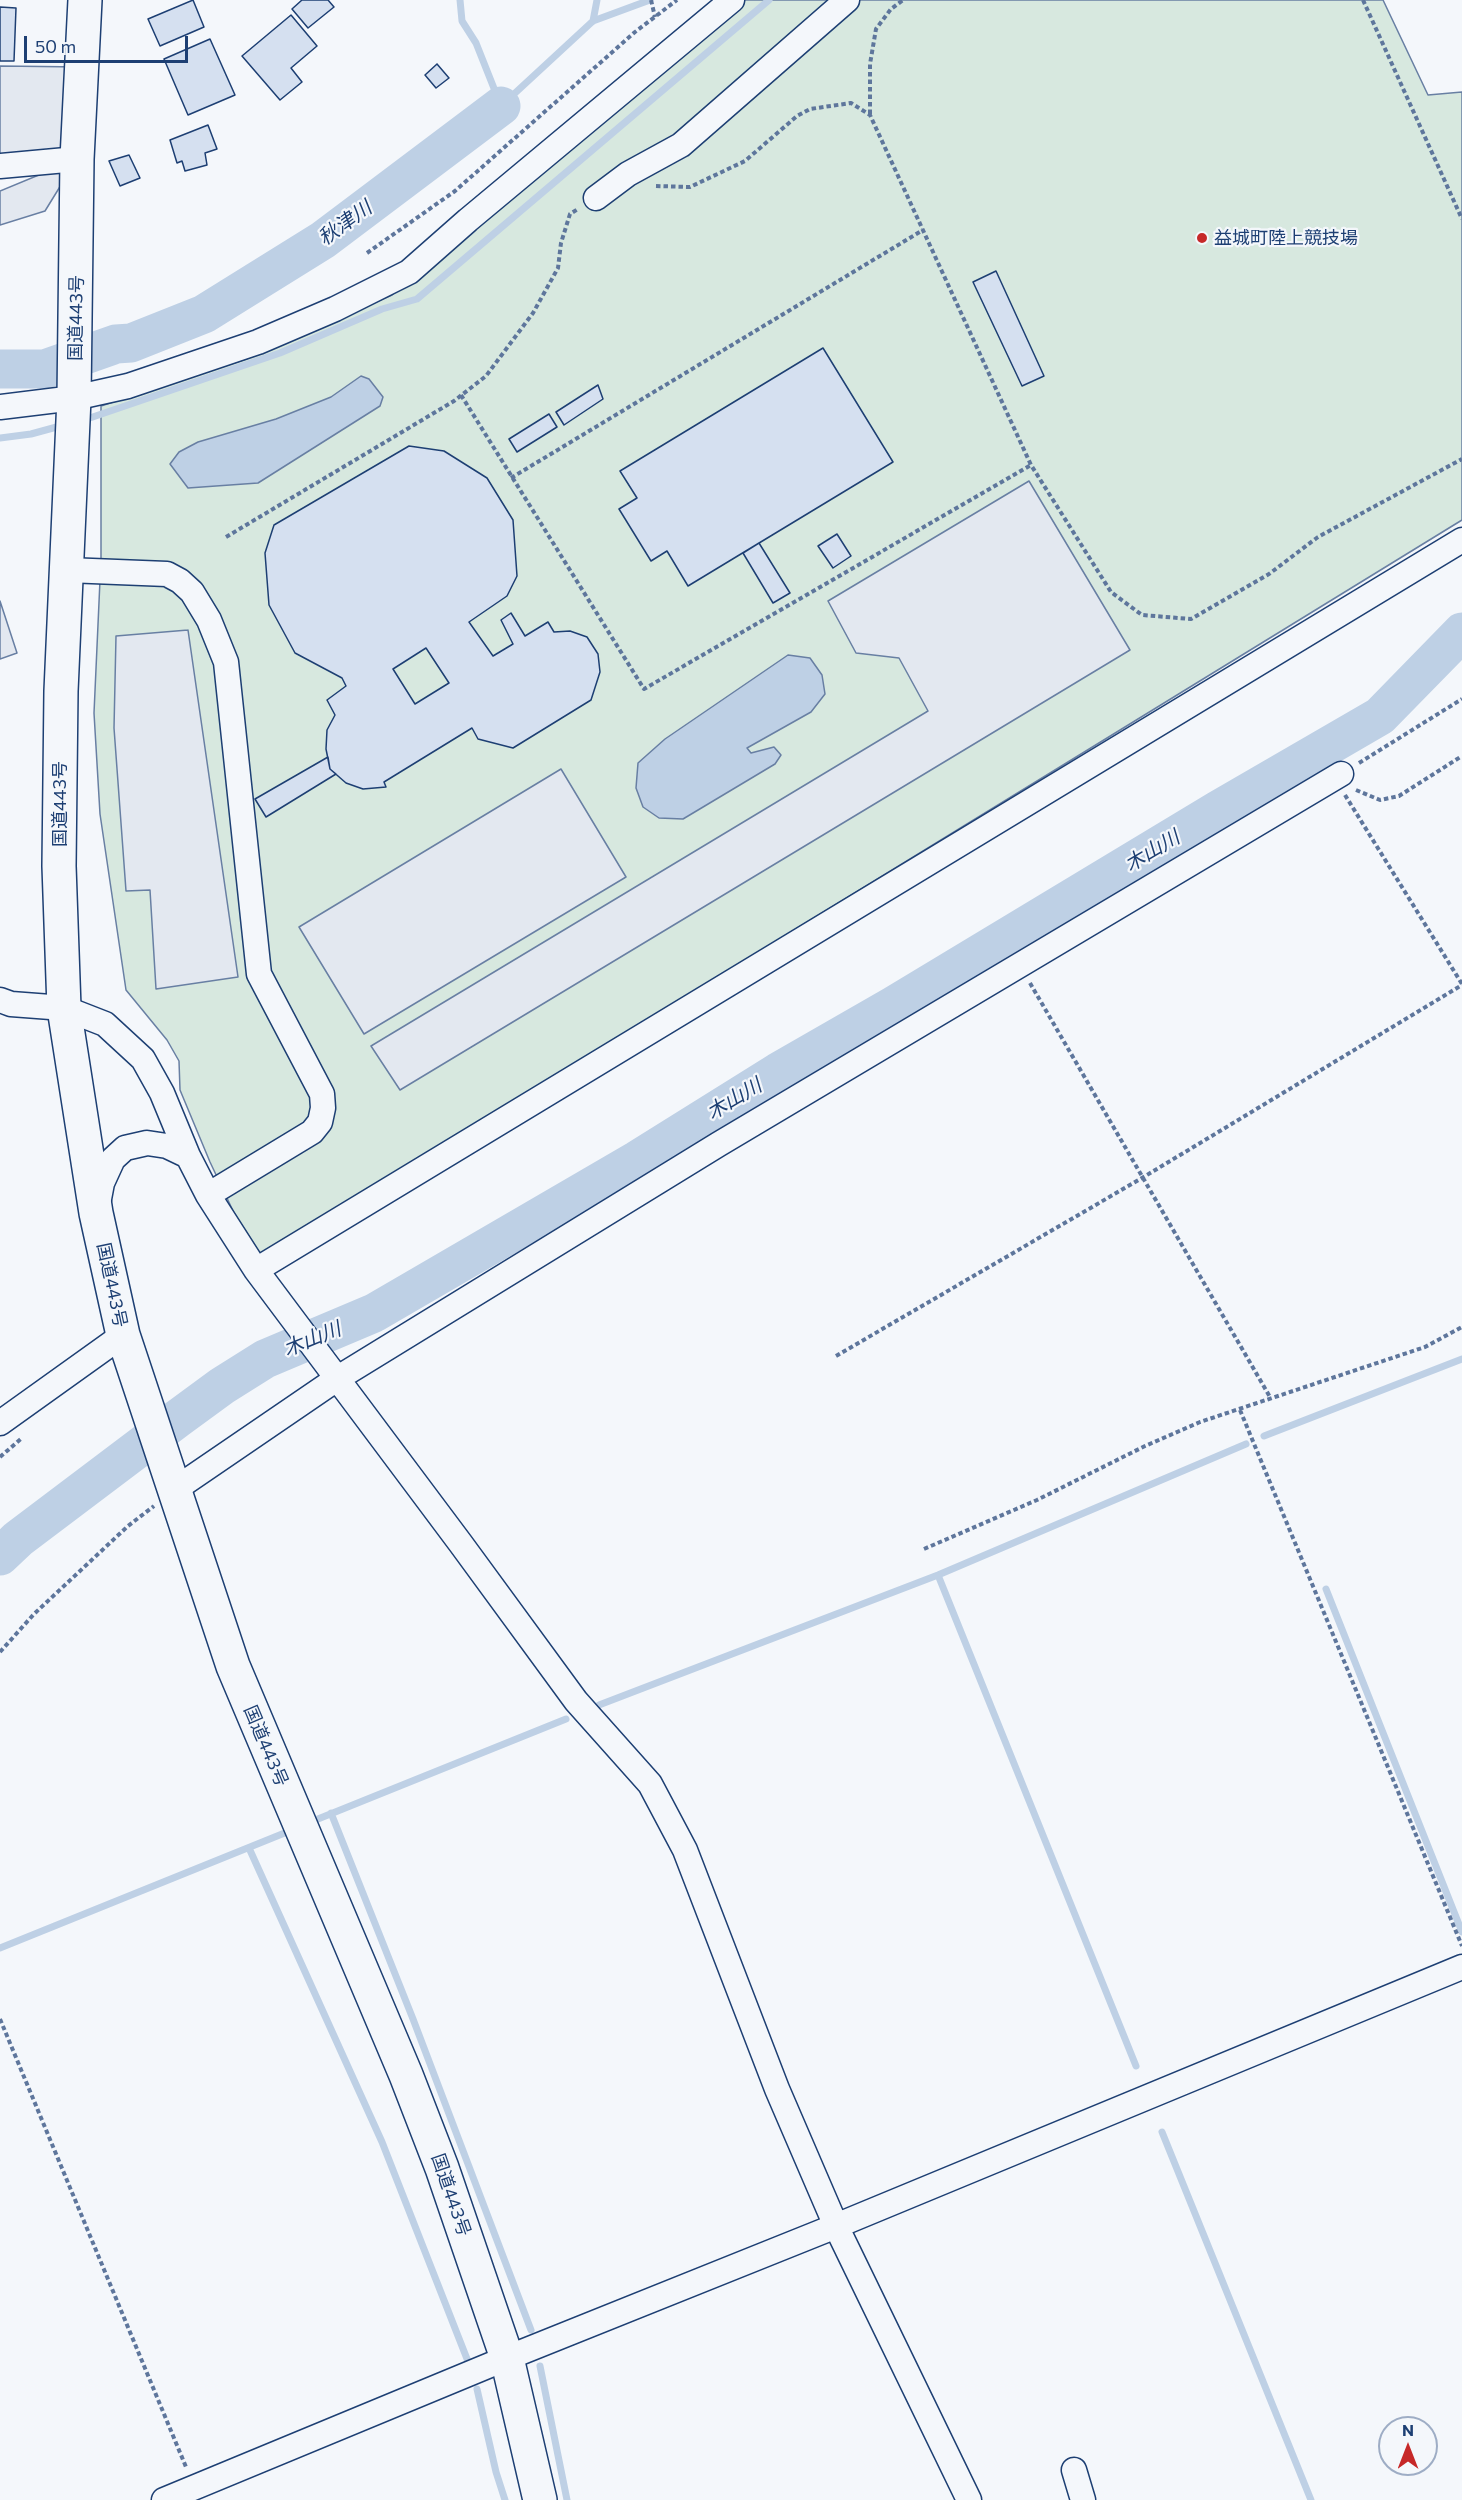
<!DOCTYPE html>
<meta charset="utf-8">
<style>
body{margin:0}
#map{position:relative;width:1462px;height:2500px;overflow:hidden;background:#f4f7fb;font-family:Commissioner,sans-serif}
canvas{display:block}
.north{position:absolute;left:1378px;top:2416px;width:60px;height:60px;box-sizing:border-box;background:#f4f7fb;border:2px solid #9eadc5;border-radius:50%;rotate:0deg;font-size:16px;font-weight:700;line-height:24px;text-align:center;color:#1d3f73}
.north::after{content:'';display:block;margin:auto;width:21px;height:27px;background:#c62828;clip-path:polygon(50% 0,100% 100%,50% 72%,0 100%)}
.scale{position:absolute;left:24px;top:36px;width:164px;height:27px;box-sizing:border-box;border:3px solid #1d3f73;border-top:0;padding-left:8px;font-size:18px;line-height:21px;white-space:nowrap;color:#1d3f73;-webkit-text-stroke:4px #f4f7fb;paint-order:stroke}
</style>
<div id="map">
<canvas width="1462" height="2500"></canvas>
<div class="north">N</div>
<div class="scale">50 m</div>
</div>
<script>
const context = document.querySelector('canvas').getContext('2d');
context.lineJoin = 'round';
function fillPath(path, color) {
  context.fillStyle = color;
  context.fill(path, 'evenodd');
}
function toPath(rows) {
  const path = new Path2D();
  for (const r of rows) {
    path.moveTo(r[0], r[1]);
    for (let i = 2; i < r.length; i += 2) path.lineTo(r[i], r[i + 1]);
  }
  return path;
}
function stroke(path, color, width, dash) {
  context.strokeStyle = color;
  context.lineWidth = width;
  context.lineCap = dash ? 'butt' : 'round';
  context.setLineDash(dash || []);
  context.stroke(path);
}
function drawText(font, color, halo, rows, align = 'center') {
  context.font = font + ' Commissioner,"Noto Sans JP",sans-serif';
  context.lineWidth = 4.5;
  context.setLineDash([]);
  context.textBaseline = 'middle';
  context.strokeStyle = halo;
  context.fillStyle = color;
  for (const [text, x, y, turn = 0] of rows) {
    context.save();
    context.translate(x, y);
    context.rotate((+turn || 0) * Math.PI / 180);
    context.textAlign = isNaN(turn) ? turn : align;
    if (halo) context.strokeText(text, 0, 0);
    context.fillText(text, 0, 0);
    context.restore();
  }
}
const green = toPath([
 [742,0,1383,0,1428,95,1462,92,1462,520,262,1257,234,1213,210,1162,180,1090,179,1061,167,1040,126,990,100,814,94,713,101,558,101,406,246,359,392,295,611,106,742,0]
]);
const parking = toPath([
 [0,66,82,67,77,159,45,211,0,225,0,191,75,160,0,166,0,66],
 [1029,481,1130,650,400,1090,371,1046,928,711,899,658,856,653,828,601,1029,481],
 [0,601,17,653,0,659,0,601],
 [188,630,238,977,156,989,150,890,126,891,114,728,116,636,188,630],
 [561,769,626,877,364,1034,299,927,561,769]
]);
const water = toPath([
 [361,376,369,379,383,397,380,406,258,483,188,488,170,464,179,452,198,442,276,419,331,397,361,376],
 [788,655,810,658,822,675,825,694,811,712,747,748,751,753,774,747,781,755,775,764,683,819,659,818,643,807,636,788,638,763,665,739,788,655]
]);
const stream = toPath([
 [460,0,462,21,476,43,501,106,593,21,650,0],
 [593,21,597,0],
 [81,421,280,353,382,309,417,299,769,0],
 [0,438,31,434,64,425],
 [1264,1436,1462,1359],
 [938,1575,1136,2066],
 [1326,1589,1462,1932],
 [599,1705,938,1575,1246,1444],
 [331,1813,413,2019,531,2330],
 [308,1823,566,1719],
 [249,1848,382,2142,469,2364],
 [0,1948,292,1830],
 [1162,2132,1311,2500],
 [540,2366,567,2500],
 [477,2389,496,2472,505,2500]
]);
const river = toPath([
 [0,369,45,369,116,344,131,343,204,314,323,240,501,106],
 [0,1556,18,1539,177,1419,222,1386,265,1359,374,1313,637,1160,778,1072,893,1006,1218,810,1380,716,1462,632]
]);
const building = toPath([
 [193,0,204,27,160,46,148,19,193,0],
 [302,0,328,0,334,7,308,28,292,9,302,0],
 [0,7,16,8,14,61,0,61,0,7],
 [291,15,317,46,291,68,302,82,280,100,242,56,291,15],
 [210,39,235,95,188,115,164,59,210,39],
 [437,64,449,78,436,88,425,75,437,64],
 [208,125,217,149,205,153,207,165,185,171,182,161,177,163,170,140,208,125],
 [129,155,140,178,120,186,109,161,129,155],
 [996,271,1044,376,1022,386,973,282,996,271],
 [823,348,893,462,688,586,667,551,651,561,619,509,637,498,620,471,823,348],
 [598,385,603,399,564,425,556,412,598,385],
 [549,414,557,427,517,452,509,439,549,414],
 [409,446,444,451,487,478,513,520,517,576,507,596,469,622,493,656,513,644,501,620,511,613,525,636,548,622,554,632,570,631,587,637,598,654,600,672,591,700,513,748,478,739,472,728,384,782,386,787,363,789,346,783,330,769,326,749,327,730,335,715,327,700,346,686,342,678,295,653,269,605,265,553,274,525,409,446],
 [426,648,449,683,415,704,393,669,426,648],
 [837,534,851,556,833,568,818,546,837,534],
 [759,543,790,593,773,603,743,553,759,543],
 [328,757,330,769,336,774,266,817,255,799,328,757]
]);
const path = toPath([
 [651,0,655,17],
 [1363,0,1462,219],
 [870,114,870,64,876,29,891,9,903,0],
 [656,186,690,187,745,161,797,116,810,109,851,103,870,115,1031,465,1111,592,1142,615,1191,619,1269,574,1318,537,1462,459],
 [367,253,455,191,635,32,677,0],
 [461,395,644,689,1031,465],
 [511,478,923,230],
 [226,537,454,401,486,376,533,313,558,268,561,243,570,214,578,209],
 [1359,763,1462,699],
 [1356,790,1380,800,1399,796,1462,756],
 [1345,795,1462,984],
 [1030,983,1270,1397],
 [836,1356,1142,1178,1462,985],
 [1240,1410,1462,1946],
 [0,1457,22,1438],
 [924,1549,1037,1500,1145,1446,1200,1422,1425,1347,1462,1327],
 [0,1652,34,1614,128,1526,154,1506],
 [0,2019,186,2467]
]);
const minor = toPath([
 [0,166,77,159],
 [596,198,628,174,681,145,847,0],
 [0,407,74,398,128,386,258,342,335,309,409,272,468,220,732,0],
 [67,570,167,574,180,581,192,592,209,620,226,662,259,974,322,1094,323,1108,320,1122,312,1132,208,1195],
 [0,1000,11,1004,64,1008,105,1024,143,1059,162,1093,188,1156,208,1195,256,1270,461,1544,576,1701,650,1784,685,1850,777,2089,836,2226,969,2500],
 [98,1204,102,1183,113,1159,125,1148,147,1143,167,1146,188,1156],
 [256,1270,1462,540],
 [0,1423,123,1335],
 [174,1490,338,1378,719,1144,1341,774],
 [1074,2470,1083,2500],
 [164,2500,507,2358,836,2226,1462,1967]
]);
const highway = toPath([
 [85,0,77,159,74,398,61,691,59,866,64,1008,96,1213,123,1335,233,1666,406,2075,442,2168,507,2358,540,2500]
]);
const markers = [
 [1202,238,6,"#c62828"]
];
const poiNames = [
 ["益城町陸上競技場",1214,238]
];
const streetNames = [
 ["国道443号",76,318,-89],
 ["国道443号",60,804,-90],
 ["国道443号",112,1285,78],
 ["国道443号",266,1746,67],
 ["国道443号",451,2195,71]
];
const waterNames = [
 ["秋津川",345,223,-36],
 ["木山川",1152,851,-31],
 ["木山川",734,1099,-31],
 ["木山川",312,1339,-22]
];
fillPath(green, '#d7e8df');
stroke(green, '#687fa3', 1.5);
fillPath(parking, '#e3e8f0');
stroke(parking, '#687fa3', 1.5);
fillPath(water, '#bed0e5');
stroke(water, '#687fa3', 1.5);
stroke(stream, '#bed0e5', 7);
stroke(river, '#bed0e5', 39);
fillPath(building, '#d5e0f0');
stroke(building, '#1d3f73', 1.5);
stroke(minor, '#1d3f73', 27);
stroke(highway, '#1d3f73', 36);
stroke(path, '#5e769c', 4, [4.5, 3]);
stroke(minor, '#f4f7fb', 24);
stroke(highway, '#f4f7fb', 33);
for (const [x, y, r, color] of markers) {
  const dot = new Path2D();
  dot.arc(x, y, r, 0, 2 * Math.PI);
  context.fillStyle = color;
  context.fill(dot);
  stroke(dot, '#f4f7fb', 2);
}
drawText('18px', '#1d3f73', '#f4f7fb', poiNames, 'left');
drawText('18px', '#1d3f73', '#f4f7fb', streetNames);
drawText('italic 20px', '#1d3f73', '#f4f7fb', waterNames);
</script>
